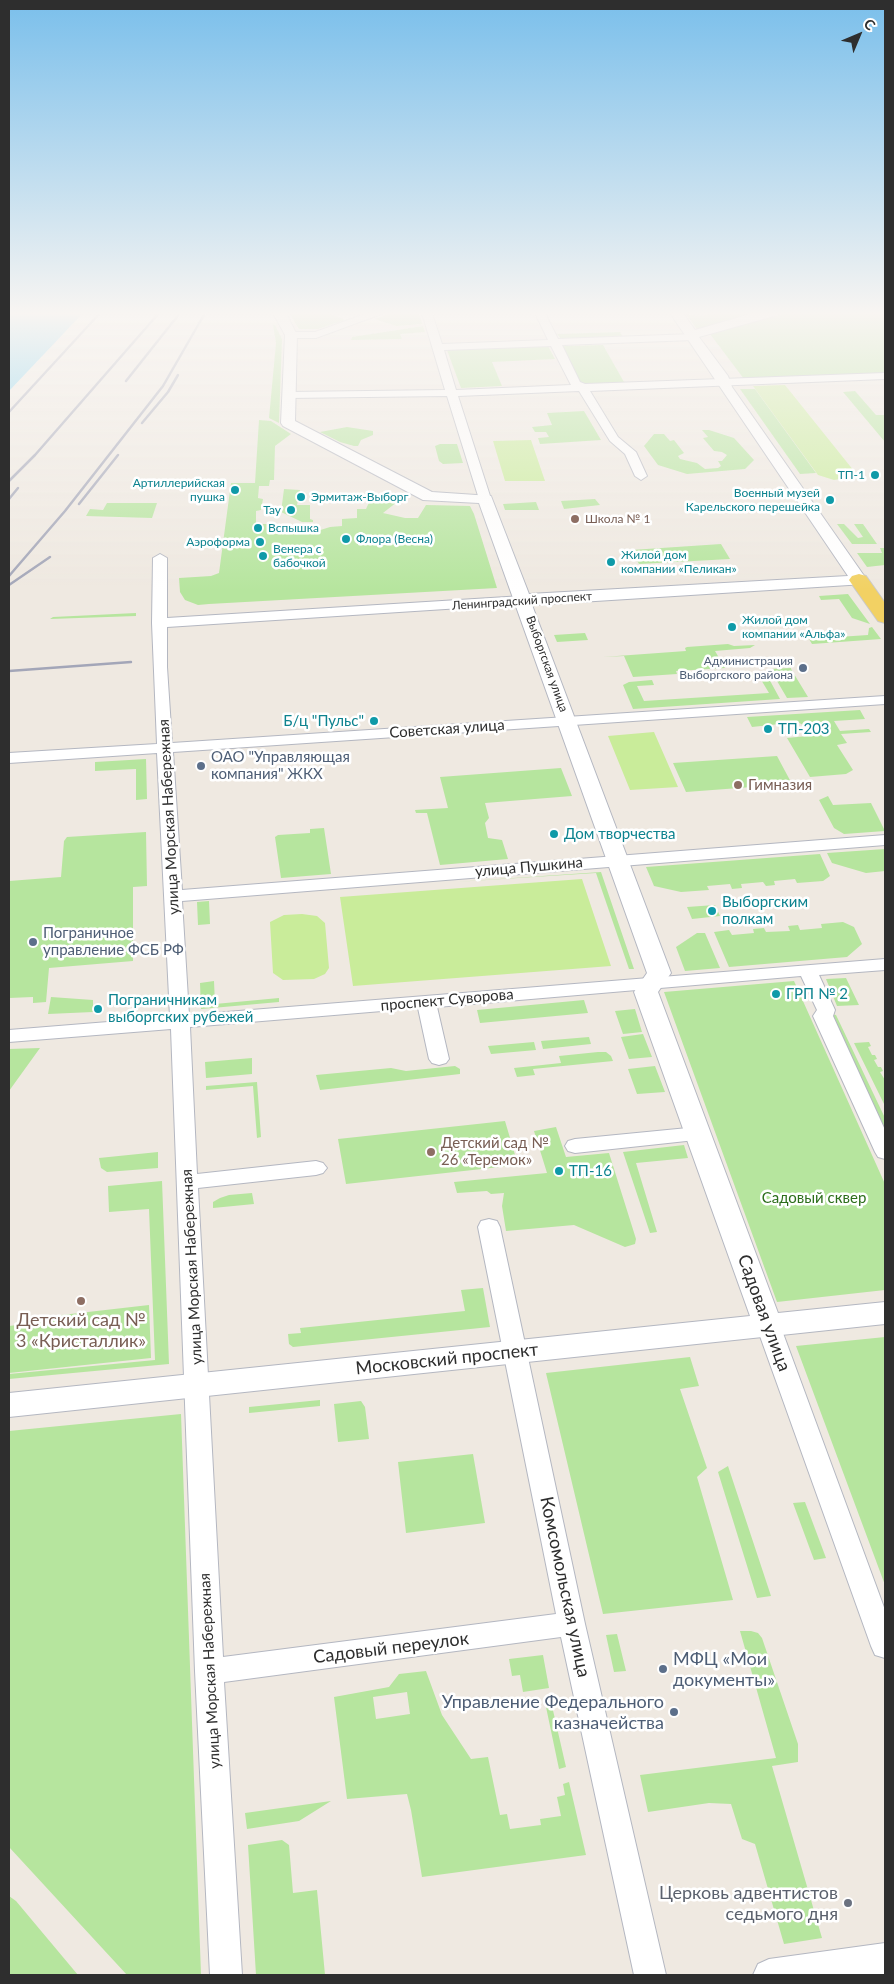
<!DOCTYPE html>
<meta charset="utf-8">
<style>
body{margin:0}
#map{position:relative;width:894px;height:1984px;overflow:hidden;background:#efe9e1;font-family:Lato,sans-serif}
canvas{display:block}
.frame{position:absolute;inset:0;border:10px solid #2e2e2e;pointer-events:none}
.north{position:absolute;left:834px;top:10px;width:50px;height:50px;-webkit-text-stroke:4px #fff;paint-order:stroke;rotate:45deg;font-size:14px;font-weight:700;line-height:20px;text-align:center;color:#2e2e2e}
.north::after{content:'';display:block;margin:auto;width:18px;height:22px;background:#2e2e2e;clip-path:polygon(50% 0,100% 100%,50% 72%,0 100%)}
</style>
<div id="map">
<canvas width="894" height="1984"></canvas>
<div class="frame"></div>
<div class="north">С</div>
</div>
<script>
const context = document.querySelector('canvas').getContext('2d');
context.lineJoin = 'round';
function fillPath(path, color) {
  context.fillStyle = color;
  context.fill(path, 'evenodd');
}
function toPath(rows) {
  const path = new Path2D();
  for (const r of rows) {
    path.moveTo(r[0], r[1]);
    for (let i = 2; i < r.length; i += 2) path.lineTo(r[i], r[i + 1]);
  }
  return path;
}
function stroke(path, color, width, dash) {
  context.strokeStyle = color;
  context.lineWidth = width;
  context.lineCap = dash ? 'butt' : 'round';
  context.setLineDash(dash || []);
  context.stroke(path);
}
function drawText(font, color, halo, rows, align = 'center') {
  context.font = font + ' Lato,sans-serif';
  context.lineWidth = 5;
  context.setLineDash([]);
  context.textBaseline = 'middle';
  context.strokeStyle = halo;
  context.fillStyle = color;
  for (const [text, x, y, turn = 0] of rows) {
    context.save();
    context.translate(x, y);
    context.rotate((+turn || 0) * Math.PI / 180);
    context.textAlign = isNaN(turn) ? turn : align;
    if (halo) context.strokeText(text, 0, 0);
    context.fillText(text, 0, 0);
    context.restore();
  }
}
const green = toPath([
 [289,313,329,313,345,320,318,329,299,329],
 [391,313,419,313,422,324,396,326,375,319],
 [714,313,722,314,763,313,699,332,686,314,700,316],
 [786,313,885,313,885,373,744,379,710,334],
 [273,325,275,325,282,339,279,423,269,418,276,343],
 [423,326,425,332,400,334,402,339,351,340,352,337],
 [620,332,623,338,561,339,557,334],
 [603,345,624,382,581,384,562,346],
 [548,346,555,359,492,362,502,386,461,388,447,350],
 [740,389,755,389,816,473,800,474],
 [855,391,876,415,885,415,885,442,843,392],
 [584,411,601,440,540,444,538,438,549,437,546,432,535,432,532,427,552,425,547,413],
 [259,420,271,421,291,434,275,446,274,480,270,480,269,486,259,486,258,498,263,499,261,510,256,511,256,524,287,524,314,532,330,527,342,526,342,519,357,518,357,509,366,509,372,496,394,496,394,501,397,502,383,513,405,518,418,518,426,505,470,506,474,514,497,588,209,604,198,605,185,600,180,592,179,578,211,576,219,573,231,483,255,483],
 [347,427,373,431,373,435,361,440,358,446,354,446,340,442,320,432],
 [702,430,709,430,734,438,754,460,745,469,687,474,658,465,644,446,654,434,664,434,670,441,674,440,684,453,678,456,680,459,697,463,705,469,718,468,721,466,718,461,722,461,727,455,722,452,714,451,703,438,708,437],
 [440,444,457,444,463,463,443,464,439,461,435,446],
 [284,489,300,490,297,505,310,505,310,519,313,520,313,522,302,522,281,512],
 [595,499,600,505,564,509,561,501],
 [536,502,539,510,505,510,503,504],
 [107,503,157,503,152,518,86,516,90,509,103,510],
 [837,524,844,524,858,538,863,537,854,524,863,524,877,544,852,544],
 [721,544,730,559,639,564,631,550],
 [880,548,885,548,885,565,867,567,857,553,882,553],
 [848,594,870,624,852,618,839,599,821,600,819,596],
 [136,613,136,616,50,619,53,617],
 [872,627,881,639,812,644,809,639,868,635,869,628],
 [585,633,588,640,557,642,554,635],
 [728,644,734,646,755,645,750,648,715,651,725,668,676,671,677,674,633,677,624,656,603,657,686,651,685,648,687,647],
 [791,668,791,669,808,697,787,698,770,669],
 [760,673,768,677,780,699,633,709,623,685,629,682,652,680,654,685,637,686,644,701,769,693,760,678,743,679,740,674],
 [860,710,865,719,834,721,840,731,869,729,871,732,841,734,847,743,837,745,853,770,846,774,810,777,787,738,818,735,798,722,752,727,747,717],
 [777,756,792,784,686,792,673,763],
 [146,759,147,799,136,800,136,769,95,771,95,762],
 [561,768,572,796,485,803,489,818,485,823,488,838,502,840,508,859,440,865,427,813,416,813,415,810,448,808,440,777],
 [828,796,833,805,871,803,885,831,844,834,834,828,819,800],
 [324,828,331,874,281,878,275,837,278,835,310,833,310,829],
 [146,832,147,886,133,887,133,961,49,968,46,1002,33,1003,33,997,9,998,9,881,61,877,64,841,67,837],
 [885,849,885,871,866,873,832,863,827,853],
 [820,854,830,876,823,881,797,883,795,879,774,881,775,885,766,886,763,882,741,884,742,888,732,889,730,884,707,886,709,890,681,892,654,886,646,867],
 [601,872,634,969,629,969,596,873,455,882],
 [209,901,210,924,198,925,197,902],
 [715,905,720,916,692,919,687,907],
 [843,922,854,927,862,944,847,957,729,967,714,932,729,930,732,935,754,933,753,929,764,928,766,932,790,931,788,926,798,925,800,930,822,928,821,924],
 [697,933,705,933,720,968,685,971,676,947],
 [846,978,858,1003,859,1005,837,1006,826,979],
 [214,981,215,1004,279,998,279,1002,201,1009,200,983],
 [794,981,885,1184,885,1290,777,1302,664,992],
 [51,997,93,1000,93,1012,48,1014],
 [584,1000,588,1013,480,1023,477,1010],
 [635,1009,642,1032,623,1034,615,1011],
 [830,1014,836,1015,885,1118,885,1138,828,1015],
 [643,1034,652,1057,629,1059,621,1037],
 [589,1037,591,1044,543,1049,541,1041],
 [534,1042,536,1050,491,1054,488,1046],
 [869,1042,871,1046,868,1047,872,1055,875,1055,877,1059,874,1060,878,1067,881,1067,883,1071,880,1072,885,1080,885,1106,854,1043],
 [40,1048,9,1091,9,1049],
 [598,1052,606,1052,611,1056,613,1061,533,1069,535,1075,517,1077,514,1068,561,1063,559,1056],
 [252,1058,252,1074,206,1078,205,1062],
 [455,1066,460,1069,460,1074,320,1090,316,1075,391,1068,406,1071],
 [655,1066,665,1092,637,1094,628,1069],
 [257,1082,261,1137,257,1138,253,1086,206,1090,206,1086],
 [505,1121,518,1165,346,1184,338,1139],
 [556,1127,566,1157,609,1153,636,1239,635,1244,625,1247,574,1225,506,1231,502,1206,504,1193,491,1194,487,1191,457,1193,454,1182,547,1173,534,1131],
 [684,1145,688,1158,636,1163,657,1232,650,1233,623,1152],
 [158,1152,158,1168,107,1172,101,1168,99,1158],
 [162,1181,169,1364,9,1379,9,1374,155,1360,149,1209,109,1212,108,1186],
 [252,1193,254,1204,213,1208,213,1202,220,1198,229,1195],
 [483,1288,490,1327,293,1347,289,1344,288,1334,301,1333,300,1328,465,1311,461,1290],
 [149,1305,151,1358,9,1373,9,1326,25,1324,27,1319],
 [885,1337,885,1585,796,1346],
 [690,1357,699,1386,680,1389,707,1468,697,1477,733,1600,603,1614,546,1373],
 [320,1400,320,1406,249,1413,249,1407],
 [361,1401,365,1407,369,1439,338,1442,334,1404],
 [181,1414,201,1975,127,1975,9,1847,9,1431],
 [473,1454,485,1523,406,1533,398,1462],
 [728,1466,771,1596,757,1598,718,1472],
 [805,1502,826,1558,814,1560,793,1503],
 [740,1631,751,1631,758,1633,762,1638,798,1744,798,1762,772,1766,822,1938,784,1944,755,1844,742,1839,731,1804,709,1803,648,1812,640,1775,776,1758],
 [617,1634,626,1671,614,1672,606,1635],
 [543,1655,549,1688,523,1692,520,1675,512,1676,509,1659],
 [426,1671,442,1715,471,1759,488,1757,500,1815,507,1814,510,1829,541,1825,540,1819,561,1816,557,1797,565,1795,563,1784,569,1782,586,1855,422,1877,411,1810,407,1794,347,1799,334,1697,389,1687,399,1674],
 [407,1692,410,1714,376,1719,373,1697],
 [552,1706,566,1767,559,1769,546,1707],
 [331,1801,299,1821,247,1829,245,1813],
 [282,1840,289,1845,293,1893,317,1890,325,1975,256,1975,248,1845],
 [9,1896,16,1901,78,1975,9,1975]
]);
const pitch = toPath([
 [785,385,854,471,852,477,834,480,818,475,753,386],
 [531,440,545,481,505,481,493,441],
 [654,732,678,787,630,790,608,736],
 [582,879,611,966,353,986,340,897],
 [302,914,317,916,325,923,329,968,325,974,314,979,283,980,273,973,270,922,284,915]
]);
const water = toPath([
 [9,313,83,313,9,391]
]);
const minor = toPath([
 [368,313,384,313,316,338,291,338,286,335,291,332,315,332,368,313],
 [422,313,432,313,442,344,548,340,535,313,545,313,558,339,693,334,698,337,693,340,562,345,580,382,585,384,885,373,885,379,590,391,618,437,636,452,647,476,641,480,635,476,625,454,610,441,579,391,458,396,491,499,485,503,479,499,447,396,289,398,284,395,289,392,445,390,422,313],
 [551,346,571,385,456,390,444,350,551,346],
 [160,554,167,558,167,618,523,596,530,600,523,604,167,627,167,667,172,743,885,696,885,704,173,752,182,890,885,835,885,845,182,901,189,1015,885,959,885,970,819,975,835,1010,833,1016,885,1130,885,1159,878,1157,875,1152,813,1016,817,1010,801,976,437,1007,449,1059,446,1063,439,1065,432,1063,429,1059,418,1008,190,1027,197,1174,316,1161,323,1163,327,1168,323,1173,316,1175,198,1188,223,1657,556,1614,478,1227,481,1221,489,1219,497,1221,500,1227,585,1624,666,1975,634,1975,561,1637,224,1682,242,1975,210,1975,195,1671,171,1029,9,1042,9,1030,170,1017,157,753,9,763,9,753,157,744,152,623,153,558,160,554],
 [698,1127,705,1129,708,1134,705,1139,575,1153,568,1151,565,1146,568,1141,575,1139,698,1127],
 [768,1316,776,1319,780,1325,885,1610,885,1658,875,1655,871,1646,756,1325,760,1319,768,1316],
 [885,1943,885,1975,753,1975,758,1964,769,1959,885,1943]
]);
const tertiary = toPath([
 [273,313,286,313,297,335,295,421,432,492,491,496,529,594,848,576,670,313,683,313,695,330,754,313,776,313,774,316,699,337,728,376,732,387,867,580,865,584,532,605,671,973,658,992,778,1313,885,1302,885,1324,9,1417,9,1393,750,1316,634,992,647,973,479,503,423,500,283,426,281,423,285,335,273,313]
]);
const primary = toPath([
 [859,574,866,576,885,603,885,623,878,621,849,580,852,576,859,574]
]);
const rail = toPath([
 [126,381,180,313],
 [9,412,100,313],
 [142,423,168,392,178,375],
 [9,481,35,455,159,313],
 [9,499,18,488],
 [79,504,118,455],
 [9,576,65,511,163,386,205,313],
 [9,585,50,557],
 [9,671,131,662]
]);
const markers = [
 [875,475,5,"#0f9aa8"],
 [235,490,5,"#0f9aa8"],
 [301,497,5,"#0f9aa8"],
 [830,500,5,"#0f9aa8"],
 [291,510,5,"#0f9aa8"],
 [575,519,5,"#8d6e63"],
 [258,528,5,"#0f9aa8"],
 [346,539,5,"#0f9aa8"],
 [260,542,5,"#0f9aa8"],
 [263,556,5,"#0f9aa8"],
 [611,562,5,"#0f9aa8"],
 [732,627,5,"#0f9aa8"],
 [803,668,5,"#5c6f8a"],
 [374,721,5,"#0f9aa8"],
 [768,729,5,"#0f9aa8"],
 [201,766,5,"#5c6f8a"],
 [738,785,5,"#8d6e63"],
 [554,834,5,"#0f9aa8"],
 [712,911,5,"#0f9aa8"],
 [33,942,5,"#5c6f8a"],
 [776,994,5,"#0f9aa8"],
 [98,1009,5,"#0f9aa8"],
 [431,1152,5,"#8d6e63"],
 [559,1171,5,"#0f9aa8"],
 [81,1301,5,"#8d6e63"],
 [663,1669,5,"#5c6f8a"],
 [674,1712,5,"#5c6f8a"],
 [848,1903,5,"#6b7280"]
];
const farCulturenames = [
 ["ТП-1",865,475,"right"],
 ["Артиллерийская",225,483,"right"],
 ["пушка",225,497,"right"],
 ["Военный музей",820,493,"right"],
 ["Карельского перешейка",820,507,"right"],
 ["Эрмитаж-Выборг",311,497],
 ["Тау",281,510,"right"],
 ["Вспышка",268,528],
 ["Флора (Весна)",356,539],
 ["Аэроформа",250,542,"right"],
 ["Венера с",273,549],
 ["бабочкой",273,563],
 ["Жилой дом",621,555],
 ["компании «Пеликан»",621,569],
 ["Жилой дом",742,620],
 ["компании «Альфа»",742,634]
];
const farEducationnames = [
 ["Школа № 1",585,519]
];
const farStreetnames = [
 ["Ленинградский проспект",522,601,-4],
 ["Выборгская улица",547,664,70]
];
const farServicenames = [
 ["Администрация",793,661],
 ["Выборгского района",793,675]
];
const cultureNames = [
 ["Б/ц \"Пульс\"",364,721,"right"],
 ["ТП-203",778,729],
 ["Дом творчества",564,834],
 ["Выборгским",722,902],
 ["полкам",722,919],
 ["ГРП № 2",786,994],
 ["Пограничникам",108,1000],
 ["выборгских рубежей",108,1017],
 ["ТП-16",569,1171]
];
const streetNames = [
 ["Советская улица",447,729,-4],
 ["улица Морская Набережная",169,817,-93],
 ["улица Пушкина",529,867,-5],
 ["проспект Суворова",447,1000,-5],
 ["улица Морская Набережная",192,1267,-93],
 ["улица Морская Набережная",210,1671,-93]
];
const serviceNames = [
 ["ОАО \"Управляющая",211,757],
 ["компания\" ЖКХ",211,774],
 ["Пограничное",43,933],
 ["управление ФСБ РФ",43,950]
];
const educationNames = [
 ["Гимназия",748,785],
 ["Детский сад №",441,1143],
 ["26 «Теремок»",441,1160]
];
const parkNames = [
 ["Садовый сквер",814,1198]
];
const nearStreetnames = [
 ["Садовая улица",764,1313,70],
 ["Московский проспект",447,1359,-6],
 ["Комсомольская улица",565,1587,78],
 ["Садовый переулок",391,1648,-7]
];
const nearEducationnames = [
 ["Детский сад №",81,1320],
 ["3 «Кристаллик»",81,1341]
];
const nearServicenames = [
 ["МФЦ «Мои",673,1659],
 ["документы»",673,1680],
 ["Управление Федерального",664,1702,"right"],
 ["казначейства",664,1723,"right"]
];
const nearWorshipnames = [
 ["Церковь адвентистов",838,1893],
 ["седьмого дня",838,1914]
];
fillPath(green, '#b6e59e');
fillPath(pitch, '#c9ec9a');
fillPath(water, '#75cff0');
stroke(minor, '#b4b7c1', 2);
stroke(tertiary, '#b4b7c1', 2);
stroke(primary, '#c9c9c9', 2);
fillPath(minor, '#fff');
fillPath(tertiary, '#fff');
fillPath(primary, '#f2d163');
stroke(rail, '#a3a6b8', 2.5);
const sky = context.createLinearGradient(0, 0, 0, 591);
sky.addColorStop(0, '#7abfeb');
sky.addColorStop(0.53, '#f8f5f2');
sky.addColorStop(1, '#f8f5f200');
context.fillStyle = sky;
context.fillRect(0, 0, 894, 591);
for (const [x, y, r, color] of markers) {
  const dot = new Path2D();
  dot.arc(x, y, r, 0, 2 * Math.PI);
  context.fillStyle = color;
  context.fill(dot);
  stroke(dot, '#fff', 2);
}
drawText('12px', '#0d838f', '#fff', farCulturenames, 'left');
drawText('12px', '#785e54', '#fff', farEducationnames, 'left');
drawText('12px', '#2e2e2e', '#fff', farStreetnames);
drawText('12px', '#4e5e75', '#fff', farServicenames, 'right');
drawText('15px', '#0d838f', '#fff', cultureNames, 'left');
drawText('15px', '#2e2e2e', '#fff', streetNames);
drawText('15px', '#4e5e75', '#fff', serviceNames, 'left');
drawText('15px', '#785e54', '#fff', educationNames, 'left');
drawText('15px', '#2c6e1b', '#fff', parkNames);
drawText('18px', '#2e2e2e', '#fff', nearStreetnames);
drawText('18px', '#785e54', '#fff', nearEducationnames);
drawText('18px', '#4e5e75', '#fff', nearServicenames, 'left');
drawText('18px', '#5b616d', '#fff', nearWorshipnames, 'right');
</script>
